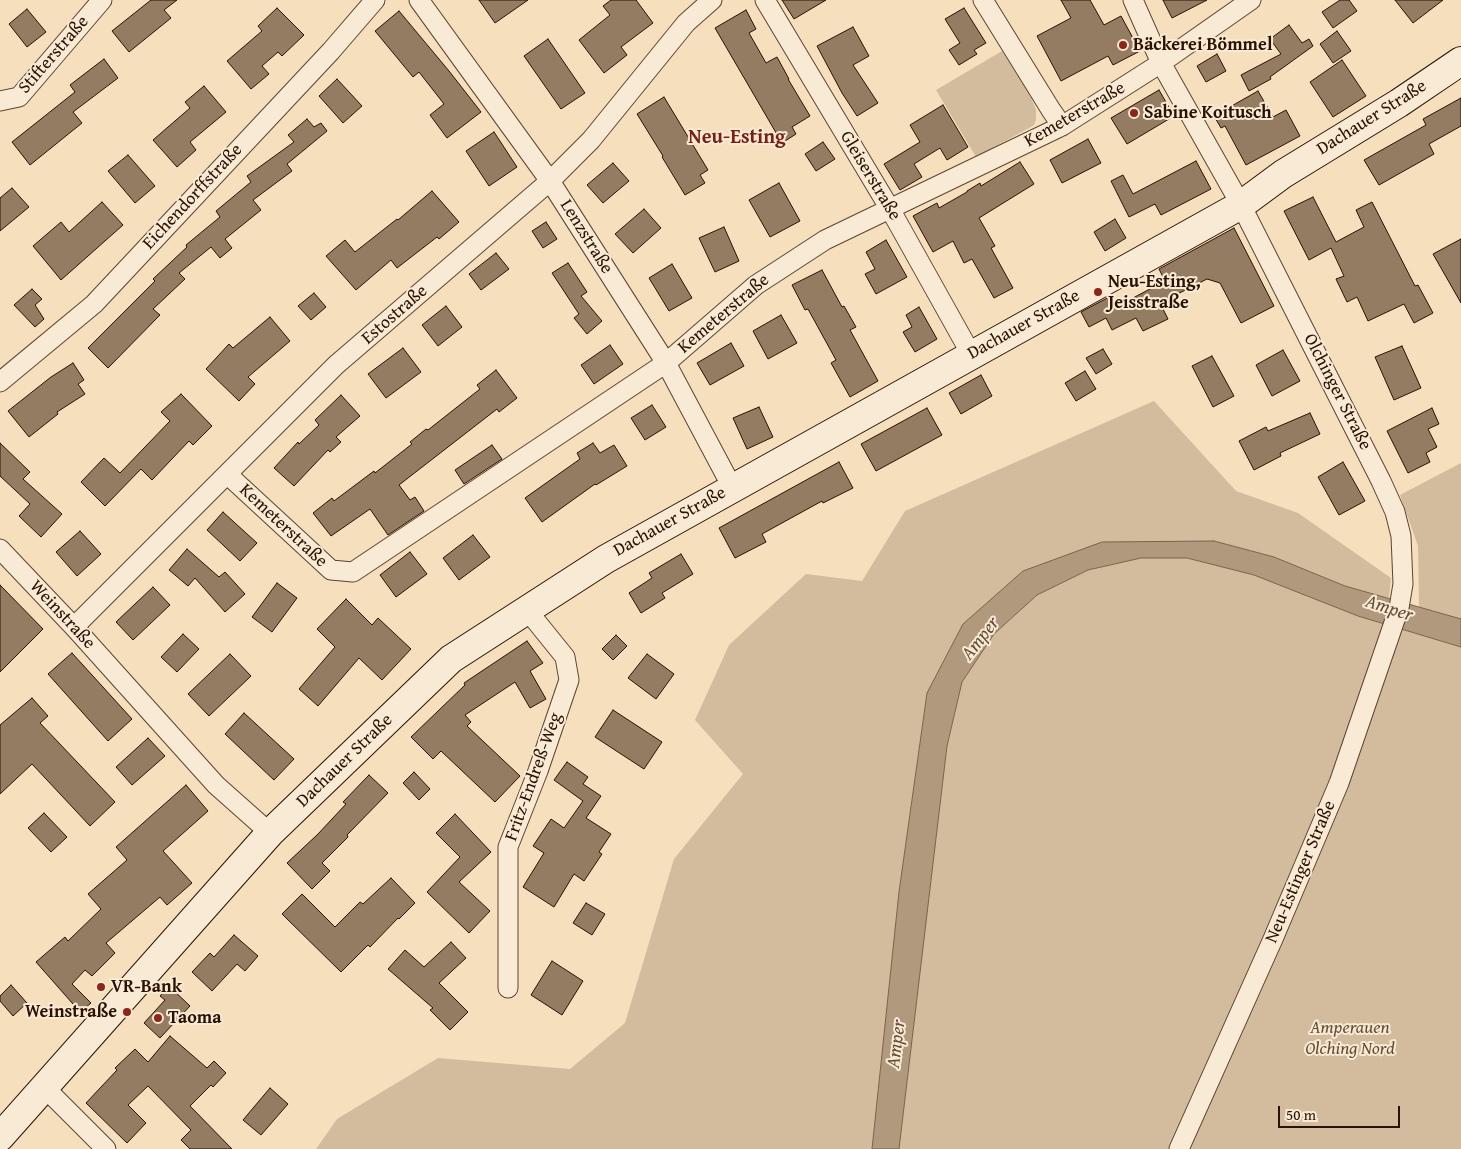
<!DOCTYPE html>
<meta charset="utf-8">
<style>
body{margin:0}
#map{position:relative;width:1461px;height:1149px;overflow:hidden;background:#f5dfbd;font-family:"Gentium Book Plus",serif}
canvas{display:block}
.scale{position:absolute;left:1278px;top:1106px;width:122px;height:22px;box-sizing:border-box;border:2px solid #2a1101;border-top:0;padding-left:6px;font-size:15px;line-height:18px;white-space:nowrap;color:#2a1101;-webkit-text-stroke:4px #f8ead4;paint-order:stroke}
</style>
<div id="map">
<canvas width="1461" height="1149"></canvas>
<div class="scale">50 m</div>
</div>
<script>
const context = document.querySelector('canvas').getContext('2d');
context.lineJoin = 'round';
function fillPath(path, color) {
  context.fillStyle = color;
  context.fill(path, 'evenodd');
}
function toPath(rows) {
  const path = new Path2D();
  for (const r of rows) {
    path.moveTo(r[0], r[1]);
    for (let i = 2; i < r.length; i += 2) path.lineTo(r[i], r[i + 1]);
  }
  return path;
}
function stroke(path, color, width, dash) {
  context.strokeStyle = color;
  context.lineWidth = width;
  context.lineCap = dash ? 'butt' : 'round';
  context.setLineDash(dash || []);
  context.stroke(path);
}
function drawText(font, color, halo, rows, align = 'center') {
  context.font = font + ' "Gentium Book Plus",serif';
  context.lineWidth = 4;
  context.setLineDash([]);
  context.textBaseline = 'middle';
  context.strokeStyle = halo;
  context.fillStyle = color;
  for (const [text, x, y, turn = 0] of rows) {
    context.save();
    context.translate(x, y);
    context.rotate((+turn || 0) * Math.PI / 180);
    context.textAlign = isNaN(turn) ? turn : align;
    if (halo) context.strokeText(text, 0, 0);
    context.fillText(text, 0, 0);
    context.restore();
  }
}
const green = toPath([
 [1002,51,1031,97,1036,110,1036,120,1034,125,1029,128,976,157,936,90],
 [1154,401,1236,491,1298,513,1391,578,1389,598,1345,586,1274,557,1214,541,1023,571,927,693,899,892,872,1149,316,1149,337,1119,438,1058,570,1069,625,1023,674,859,743,774,695,720,729,645,806,574,862,581,905,511],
 [1461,463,1461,619,1419,607,1418,546,1400,495],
 [1141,558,1187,558,1254,575,1358,616,1461,647,1461,1149,899,1149,947,746,962,682,994,634,1037,595,1088,570]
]);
const water = toPath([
 [1214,541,1274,557,1345,586,1461,619,1461,647,1358,616,1254,575,1187,558,1141,558,1088,570,1037,595,994,634,962,682,947,746,899,1149,872,1149,899,892,927,693,963,624,1023,571,1102,542,1214,541]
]);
const building = toPath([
 [151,0,177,0,164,10,171,18,129,52,112,31,151,0],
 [479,0,528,0,495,23,479,0],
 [611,0,636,0,653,23,621,47,627,55,604,73,579,40,610,15,603,6,611,0],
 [782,0,826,0,794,19,782,0],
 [1061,0,1090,0,1104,25,1121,16,1140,51,1113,65,1108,56,1061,81,1037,36,1071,18,1061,0],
 [1163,0,1207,0,1172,18,1163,0],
 [1340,0,1349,0,1357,11,1333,28,1322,12,1340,0],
 [1395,0,1443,0,1413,23,1395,0],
 [277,8,304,35,282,56,278,52,262,66,269,74,251,89,227,61,262,31,258,26,277,8],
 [964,8,986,43,974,50,977,54,959,65,949,50,960,43,945,19,964,8],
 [27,9,46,32,27,47,9,24,27,9],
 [746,10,756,29,749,33,766,63,777,57,789,79,788,79,810,116,792,127,796,134,782,143,715,28,746,10],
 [399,11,449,71,481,112,447,138,430,115,444,104,419,72,413,77,375,31,399,11],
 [1289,25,1302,43,1309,39,1313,46,1270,77,1271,79,1249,91,1241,75,1281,54,1270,39,1289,25],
 [853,27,869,56,853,65,878,103,857,116,842,93,817,46,853,27],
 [1337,31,1351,51,1333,63,1320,44,1337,31],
 [548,39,585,93,561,109,524,56,548,39],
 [1217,54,1226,71,1206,82,1197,66,1217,54],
 [104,59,118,78,73,112,82,123,30,165,12,142,75,92,70,85,104,59],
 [1342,60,1366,96,1333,117,1310,82,1342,60],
 [337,79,362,106,343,123,319,96,337,79],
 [204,86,226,112,190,142,196,150,177,167,153,140,190,108,185,102,204,86],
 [1159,90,1174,116,1127,144,1111,118,1159,90],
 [1258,91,1273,117,1286,110,1300,136,1246,165,1225,126,1221,128,1214,116,1258,91],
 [664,97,708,170,700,175,705,183,685,195,662,157,663,156,637,114,664,97],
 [1461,98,1461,126,1429,144,1434,154,1379,185,1364,160,1426,125,1423,119,1461,98],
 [943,105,968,147,947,160,940,148,914,164,922,177,900,190,884,164,920,142,910,125,943,105],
 [307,119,314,127,321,123,327,131,287,164,292,171,253,200,261,210,225,239,232,248,220,258,211,247,179,273,185,279,153,309,160,315,108,368,88,348,155,281,153,279,187,247,186,245,220,217,216,211,251,182,247,176,294,142,288,135,307,119],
 [494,132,517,167,489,186,466,151,494,132],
 [1088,139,1101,163,1062,183,1050,160,1088,139],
 [823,142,835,159,816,171,805,154,823,142],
 [128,155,155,186,135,203,108,171,128,155],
 [1196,161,1211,189,1161,215,1155,204,1129,217,1111,181,1123,175,1133,194,1196,161],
 [1020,162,1034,184,979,218,995,246,991,248,1013,288,994,298,972,259,964,263,953,241,933,252,913,216,937,203,939,208,967,192,967,191,980,183,981,186,1020,162],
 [613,163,629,181,603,203,587,185,613,163],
 [779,183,800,221,770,237,749,200,779,183],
 [12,188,29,207,0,231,0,198,12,188],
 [432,191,459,222,439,239,437,237,397,268,391,260,356,290,326,256,345,240,355,252,397,219,398,220,432,191],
 [1313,197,1336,242,1364,227,1356,210,1372,202,1415,286,1418,285,1433,313,1414,323,1404,304,1368,321,1357,297,1347,302,1336,279,1344,276,1331,248,1309,260,1284,211,1313,197],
 [102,202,123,225,61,280,33,246,61,222,69,232,102,202],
 [644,209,661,228,633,253,615,234,644,209],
 [1115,219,1126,238,1105,251,1094,232,1115,219],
 [546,222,557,239,543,248,532,231,546,222],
 [724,227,739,261,715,272,699,238,724,227],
 [1234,228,1274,306,1241,323,1220,283,1207,279,1160,303,1168,319,1143,331,1136,318,1112,330,1106,318,1089,327,1081,312,1111,296,1116,307,1165,281,1159,269,1234,228],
 [1461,239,1461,303,1433,254,1461,239],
 [886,240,907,277,876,294,865,274,875,269,866,252,886,240],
 [496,253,509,269,481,290,469,274,496,253],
 [568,263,587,292,581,296,602,321,587,334,574,318,579,314,552,273,568,263],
 [672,264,692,298,669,311,649,278,672,264],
 [822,270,842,307,844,306,856,327,850,330,878,381,850,397,831,363,836,360,808,309,805,310,792,285,822,270],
 [32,289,42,299,35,305,44,319,35,327,14,305,32,289],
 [314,293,326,307,311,320,298,306,314,293],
 [446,306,462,327,438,346,422,325,446,306],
 [919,307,937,339,915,352,903,332,912,327,906,315,919,307],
 [781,315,797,343,768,359,753,331,781,315],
 [270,317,290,341,248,377,255,384,239,401,206,369,229,344,233,348,270,317],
 [731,343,744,366,710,385,697,363,731,343],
 [610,345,623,364,594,384,581,365,610,345],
 [1402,346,1421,388,1394,400,1375,357,1402,346],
 [403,348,421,372,386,398,368,374,403,348],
 [1103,349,1112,364,1096,374,1086,358,1103,349],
 [1283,350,1300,381,1272,396,1256,365,1283,350],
 [1212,356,1234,396,1213,407,1192,366,1212,356],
 [73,363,84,380,78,384,85,394,57,412,58,414,29,437,8,411,51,377,73,363],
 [496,370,517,398,499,412,497,409,399,485,410,500,415,497,424,511,388,535,370,509,331,536,313,513,332,498,334,501,374,471,375,473,412,444,410,442,426,429,428,430,480,389,477,385,496,370],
 [1085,371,1096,389,1076,401,1065,383,1085,371],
 [981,375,992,396,961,414,949,393,981,375],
 [181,394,212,426,193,445,189,441,152,480,141,469,105,506,81,482,104,458,120,473,170,421,161,412,181,394],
 [341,395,360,416,336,437,341,442,330,452,328,450,294,486,274,468,298,442,299,444,319,425,315,420,341,395],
 [652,405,666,427,645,440,631,418,652,405],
 [759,407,773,437,747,449,733,418,759,407],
 [927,408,942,435,876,471,861,444,927,408],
 [1432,408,1439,424,1428,429,1437,447,1426,453,1430,462,1408,473,1387,431,1432,408],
 [1310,413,1320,434,1280,453,1281,456,1254,470,1239,441,1266,427,1268,431,1310,413],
 [0,443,30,472,23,479,62,514,41,537,19,516,30,504,0,476,0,443],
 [593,443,600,453,614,445,627,466,596,485,595,484,542,522,525,498,580,459,577,453,593,443],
 [492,445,502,459,464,484,455,470,492,445],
 [839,462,853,488,823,503,822,501,762,534,766,542,735,558,719,528,839,462],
 [1343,462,1365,501,1339,515,1318,477,1343,462],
 [223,512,257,543,240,561,207,530,223,512],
 [80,531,101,554,77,576,56,552,80,531],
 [473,535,490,557,459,580,443,558,473,535],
 [187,549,219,577,225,572,245,594,225,612,195,578,188,586,169,570,187,549],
 [410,552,427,574,396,597,380,575,410,552],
 [681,554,693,574,662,593,665,598,641,613,629,593,652,578,649,573,681,554],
 [277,583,297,598,272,632,252,617,277,583],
 [0,585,43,629,0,672,0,585],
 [153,587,170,605,133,640,116,622,153,587],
 [346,599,372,625,378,618,411,649,382,680,359,658,318,706,299,689,335,647,317,629,346,599],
 [183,634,199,649,177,672,161,657,183,634],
 [616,635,627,646,613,660,602,649,616,635],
 [527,641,543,663,530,671,546,699,530,708,515,682,465,715,471,722,467,726,520,776,495,802,441,751,433,759,411,737,465,685,464,683,527,641],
 [72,653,132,719,108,741,48,674,72,653],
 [230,654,251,676,209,716,188,694,230,654],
 [647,654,674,674,656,699,628,678,647,654],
 [32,698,48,716,40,723,115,802,90,826,32,764,0,794,0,725,32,698],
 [613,710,662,742,644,769,595,737,613,710],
 [244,713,294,759,274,780,225,734,244,713],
 [148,738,165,756,132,785,116,767,148,738],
 [567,762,588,777,583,784,601,796,586,818,611,834,599,852,602,854,584,881,574,874,554,907,523,887,544,853,533,846,551,819,564,828,583,801,554,780,567,762],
 [414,772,430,789,419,800,403,783,414,772],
 [369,775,388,793,347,835,348,837,322,863,330,871,312,889,287,863,318,834,346,804,343,802,369,775],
 [186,785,208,811,163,851,192,883,167,905,160,897,106,943,115,953,92,976,85,970,72,984,91,1003,80,1012,36,962,65,937,68,941,101,909,88,894,127,860,116,847,186,785],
 [44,813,67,837,51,852,28,828,44,813],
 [455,814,491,852,459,882,490,911,469,933,427,892,460,857,436,833,455,814],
 [391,878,415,903,399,919,398,918,370,947,368,945,341,972,282,914,302,894,335,927,360,902,363,904,391,878],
 [586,903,605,914,592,935,573,923,586,903],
 [234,935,258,956,245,971,237,964,212,991,192,972,210,953,214,957,234,935],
 [451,942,466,958,439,983,468,1012,450,1030,430,1010,433,1008,388,969,405,950,424,967,451,942],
 [552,961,583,981,562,1015,531,995,552,961],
 [11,985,27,1003,13,1016,0,1001,0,996,11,985],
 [169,986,190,1006,160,1038,144,1023,165,1000,160,996,169,986],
 [170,1036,207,1068,214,1061,226,1073,213,1087,211,1085,190,1106,232,1149,190,1149,181,1140,191,1130,148,1086,128,1105,146,1123,127,1143,86,1103,117,1070,115,1068,135,1049,148,1062,170,1036],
 [270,1088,288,1104,261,1135,243,1120,270,1088]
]);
const street = toPath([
 [419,0,550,181,666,363,732,487],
 [765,0,890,209,971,354],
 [983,0,1051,110,1062,126],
 [1133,0,1161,63,1241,205,1381,481,1395,512,1401,536,1403,584,1399,608,1339,783,1273,939,1179,1149],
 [0,101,19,97,102,0],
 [0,382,94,304,331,51,375,0],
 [227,474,331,570,353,572,666,363,756,285,825,240,1062,126,1161,63,1251,0],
 [0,549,74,627,216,785,270,833],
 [74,627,336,365,550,181,591,140,686,23,712,0],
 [508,988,508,847,538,771,569,680,565,657,527,610],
 [45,1088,106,1149]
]);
const secondary = toPath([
 [0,1137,270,833,451,659,606,559,1241,205,1283,174,1399,103,1461,61]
]);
const markers = [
 [1123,45,5,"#8f2418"],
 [1134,113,5,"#8f2418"],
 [1098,292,5,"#8f2418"],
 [101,987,5,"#8f2418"],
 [127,1012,5,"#8f2418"],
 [158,1018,5,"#8f2418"]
];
const poiNames = [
 ["Bäckerei Bömmel",1133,45],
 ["Sabine Koitusch",1144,113],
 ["Neu-Esting,",1108,282],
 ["Jeisstraße",1108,303],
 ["VR-Bank",111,987],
 ["Weinstraße",117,1012,"right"],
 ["Taoma",168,1018]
];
const streetNames = [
 ["Stifterstraße",54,55,-49],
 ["Kemeterstraße",1075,115,-30],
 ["Dachauer Straße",1372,118,-32],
 ["Gleiserstraße",870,176,59],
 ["Eichendorffstraße",193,197,-47],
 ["Lenzstraße",586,237,58],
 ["Kemeterstraße",724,314,-40],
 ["Estostraße",395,315,-41],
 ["Dachauer Straße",1024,325,-29],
 ["Olchinger Straße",1337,392,63],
 ["Dachauer Straße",670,522,-29],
 ["Kemeterstraße",283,526,43],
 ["Weinstraße",62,615,47],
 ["Dachauer Straße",345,761,-44],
 ["Fritz-Endreß-Weg",534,777,-70],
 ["Neu-Estinger Straße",1301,872,-67]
];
const parkNames = [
 ["Amperauen",1350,1028],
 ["Olching Nord",1350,1049]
];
const waterNames = [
 ["Amper",1389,609,18],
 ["Amper",981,639,-52],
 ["Amper",897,1044,-83]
];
const quarterNames = [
 ["Neu-Esting",737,138]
];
fillPath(green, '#d2bc9d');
fillPath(water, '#b0997d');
stroke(water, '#7a634b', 1);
fillPath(building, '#947c63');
stroke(building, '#2a1101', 1);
stroke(street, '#5d4430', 21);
stroke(secondary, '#2a1101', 30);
stroke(street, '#f8ead4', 19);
stroke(secondary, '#f8ead4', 28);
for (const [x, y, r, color] of markers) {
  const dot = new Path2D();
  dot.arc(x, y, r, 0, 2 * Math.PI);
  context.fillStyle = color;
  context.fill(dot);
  stroke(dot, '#f8ead4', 2);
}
drawText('bold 18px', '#2a1101', '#f8ead4', poiNames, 'left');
drawText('18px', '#2a1101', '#f8ead4', streetNames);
drawText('italic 18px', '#654d38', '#f8ead4', parkNames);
drawText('italic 19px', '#664e39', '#f8ead4', waterNames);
drawText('bold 20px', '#7a1f14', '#f8ead4', quarterNames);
</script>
